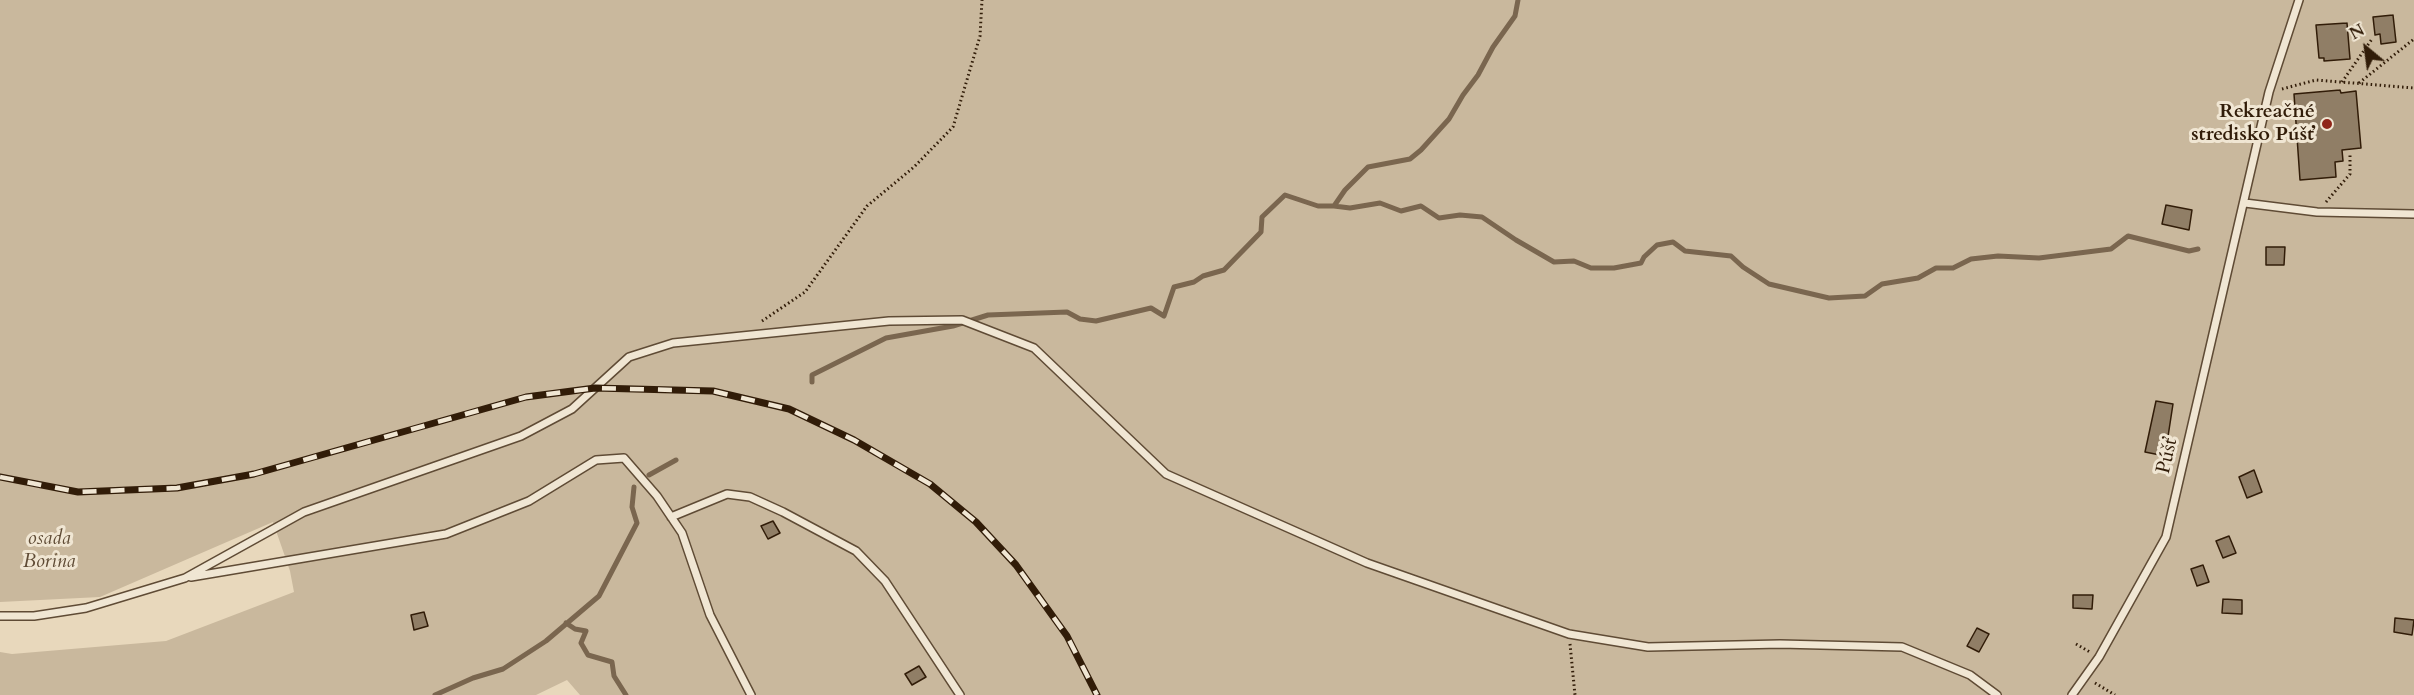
<!DOCTYPE html>
<meta charset="utf-8">
<style>
body{margin:0}
#map{position:relative;width:2414px;height:695px;overflow:hidden;background:#e8d8bc;font-family:Cardo,serif}
canvas{display:block}
.north{position:absolute;left:2336px;top:18px;width:60px;height:60px;-webkit-text-stroke:4px #f0e6d3;paint-order:stroke;rotate:331deg;font-size:16px;font-weight:700;line-height:24px;text-align:center;color:#311c08}
.north::after{content:'';display:block;margin:auto;width:21px;height:27px;background:#311c08;clip-path:polygon(50% 0,100% 100%,50% 72%,0 100%)}
</style>
<div id="map">
<canvas width="2414" height="695"></canvas>
<div class="north">N</div>
</div>
<script>
const context = document.querySelector('canvas').getContext('2d');
context.lineJoin = 'round';
function fillPath(path, color) {
  context.fillStyle = color;
  context.fill(path, 'evenodd');
}
function toPath(rows) {
  const path = new Path2D();
  for (const r of rows) {
    path.moveTo(r[0], r[1]);
    for (let i = 2; i < r.length; i += 2) path.lineTo(r[i], r[i + 1]);
  }
  return path;
}
function stroke(path, color, width, dash) {
  context.strokeStyle = color;
  context.lineWidth = width;
  context.lineCap = dash ? 'butt' : 'round';
  context.setLineDash(dash || []);
  context.stroke(path);
}
function drawText(font, color, halo, rows, align = 'center') {
  context.font = font + ' Cardo,serif';
  context.lineWidth = 6;
  context.setLineDash([]);
  context.textBaseline = 'middle';
  context.strokeStyle = halo;
  context.fillStyle = color;
  for (const [text, x, y, turn = 0] of rows) {
    context.save();
    context.translate(x, y);
    context.rotate((+turn || 0) * Math.PI / 180);
    context.textAlign = isNaN(turn) ? turn : align;
    if (halo) context.strokeText(text, 0, 0);
    context.fillText(text, 0, 0);
    context.restore();
  }
}
const green = toPath([
 [0,0,2414,0,2414,695,580,695,567,680,536,695,0,695,0,652,12,654,166,641,294,592,290,571,273,522,100,597,0,602]
]);
const stream = toPath([
 [1334,206,1350,208,1380,203,1401,211,1421,206,1439,218,1460,215,1482,217,1516,240,1554,262,1574,261,1591,268,1614,268,1641,263,1644,257,1657,245,1673,242,1685,251,1731,256,1743,267,1769,284,1829,298,1865,296,1882,284,1918,278,1936,268,1953,268,1971,259,1998,256,2039,258,2111,249,2128,236,2189,251,2198,249],
 [812,382,812,375,886,338,953,326,988,315,1067,312,1080,319,1096,321,1151,308,1164,316,1174,287,1194,282,1203,276,1224,270,1261,232,1262,217,1285,195,1318,206,1334,206,1345,190,1368,167,1410,159,1421,150,1449,119,1463,95,1478,75,1493,47,1515,16,1518,0],
 [649,475,676,460],
 [566,623,575,629,586,631,581,643,588,655,612,662,614,676,626,695],
 [435,695,473,678,503,669,546,641,599,596,637,523,632,507,634,487]
]);
const building = toPath([
 [2393,15,2396,42,2381,44,2380,34,2375,35,2373,17,2393,15],
 [2347,23,2350,59,2324,61,2324,58,2319,58,2316,25,2347,23],
 [2340,90,2341,93,2356,91,2361,148,2342,150,2343,161,2335,162,2336,177,2300,180,2294,94,2340,90],
 [2166,205,2192,210,2189,230,2162,224,2166,205],
 [2266,247,2285,247,2284,265,2266,265,2266,247],
 [2156,401,2173,404,2165,456,2145,452,2156,401],
 [2254,470,2262,492,2247,498,2239,477,2254,470],
 [773,521,780,533,768,539,761,526,773,521],
 [2229,536,2236,553,2223,558,2216,541,2229,536],
 [2203,565,2209,582,2197,586,2191,569,2203,565],
 [2073,595,2093,595,2092,609,2073,608,2073,595],
 [2223,599,2242,600,2242,614,2222,613,2223,599],
 [424,612,428,626,414,630,411,615,424,612],
 [2395,618,2414,620,2412,635,2394,632,2395,618],
 [1977,628,1989,634,1979,652,1967,646,1977,628],
 [919,666,926,677,912,685,905,674,919,666]
]);
const path = toPath([
 [2342,82,2372,39],
 [2359,83,2414,39],
 [2282,89,2316,80,2414,88],
 [2326,202,2350,174,2350,153],
 [762,321,805,292,867,206,914,167,953,127,980,36,982,0],
 [1570,644,1575,695],
 [2076,644,2090,652],
 [2095,683,2115,695]
]);
const service = toPath([
 [2245,203,2317,212,2414,214],
 [671,517,727,494,750,497,783,512,856,551,885,581,960,695],
 [191,577,446,534,529,501,596,460,624,458,657,496,682,533,710,615,751,695],
 [0,616,34,616,86,608,185,578,304,512,521,436,572,409,629,357,673,343,889,321,962,320,1034,348,1166,474,1367,563,1569,634,1648,647,1780,644,1902,647,1970,675,1997,695],
 [2072,695,2099,657,2166,537,2269,92,2299,0]
]);
const rail = toPath([
 [0,477,78,492,177,488,254,474,526,397,595,388,713,391,789,409,854,440,930,484,976,522,1016,565,1067,636,1097,695]
]);
const markers = [
 [2327,124,6,"#8f2418"]
];
const poiNames = [
 ["Rekreačné",2315,112],
 ["stredisko Púšť",2315,135]
];
const streetNames = [
 ["Púšť",2168,456,-77]
];
const parkNames = [
 ["osada",49,539],
 ["Borina",49,562]
];
fillPath(green, '#c9b89d');
stroke(stream, '#7a664f', 5);
fillPath(building, '#907e66');
stroke(building, '#311c08', 1.5);
stroke(service, '#5f4b35', 10);
stroke(path, '#311c08', 3, [1.5, 3]);
stroke(service, '#f0e6d3', 7);
stroke(rail, '#311c08', 7);
stroke(rail, '#f0e6d3', 4.5, [14]);
for (const [x, y, r, color] of markers) {
  const dot = new Path2D();
  dot.arc(x, y, r, 0, 2 * Math.PI);
  context.fillStyle = color;
  context.fill(dot);
  stroke(dot, '#f0e6d3', 2);
}
drawText('bold 20px', '#311c08', '#f0e6d3', poiNames, 'right');
drawText('20px', '#311c08', '#f0e6d3', streetNames);
drawText('italic 20px', '#5f4b35', '#f0e6d3', parkNames);
</script>
